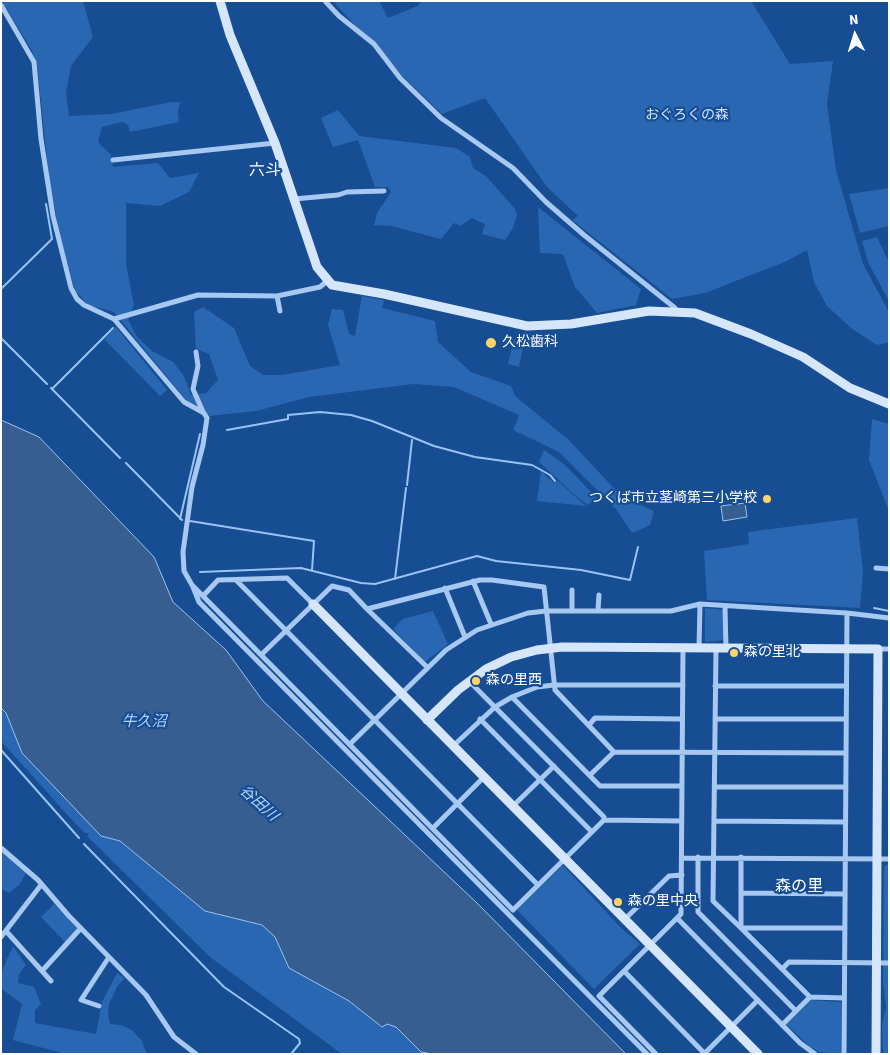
<!DOCTYPE html>
<meta charset="utf-8">
<style>
body{margin:0}
#map{position:relative;width:890px;height:1055px;overflow:hidden;background:#174d93;font-family:"Source Sans 3",sans-serif}
canvas{display:block}
.frame{position:absolute;inset:0;border:2px solid #fff;pointer-events:none}
.north{position:absolute;left:830px;top:10px;width:50px;height:50px;-webkit-text-stroke:4px #174d93;paint-order:stroke;rotate:355deg;font-size:14px;font-weight:700;line-height:20px;text-align:center;color:#fff}
.north::after{content:'';display:block;margin:auto;width:18px;height:22px;background:#fff;clip-path:polygon(50% 0,100% 100%,50% 72%,0 100%)}
</style>
<div id="map">
<canvas width="890" height="1055"></canvas>
<div class="frame"></div>
<div class="north">N</div>
</div>
<script>
const context = document.querySelector('canvas').getContext('2d');
context.lineJoin = 'round';
function fillPath(path, color) {
  context.fillStyle = color;
  context.fill(path, 'evenodd');
}
function toPath(rows) {
  const path = new Path2D();
  for (const r of rows) {
    path.moveTo(r[0], r[1]);
    for (let i = 2; i < r.length; i += 2) path.lineTo(r[i], r[i + 1]);
  }
  return path;
}
function stroke(path, color, width, dash) {
  context.strokeStyle = color;
  context.lineWidth = width;
  context.lineCap = dash ? 'butt' : 'round';
  context.setLineDash(dash || []);
  context.stroke(path);
}
function drawText(font, color, halo, rows, align = 'center') {
  context.font = font + ' "Source Sans 3","Noto Sans JP",sans-serif';
  context.lineWidth = 4.5;
  context.setLineDash([]);
  context.textBaseline = 'middle';
  context.strokeStyle = halo;
  context.fillStyle = color;
  for (const [text, x, y, turn = 0] of rows) {
    context.save();
    context.translate(x, y);
    context.rotate((+turn || 0) * Math.PI / 180);
    context.textAlign = isNaN(turn) ? turn : align;
    if (halo) context.strokeText(text, 0, 0);
    context.fillText(text, 0, 0);
    context.restore();
  }
}
const green = toPath([
 [2,1,83,1,93,37,71,66,66,93,69,116,111,114,171,102,180,102,178,112,179,122,130,132,128,125,122,122,102,127,98,142,111,155,113,167,158,163,170,178,199,173,189,192,160,206,126,203,126,264,134,305,128,320,137,337,152,351,173,362,184,376,191,395,206,393,218,380,209,354,196,349,194,312,203,307,234,328,250,366,263,375,282,375,340,365,328,325,332,309,343,310,349,334,355,336,362,296,384,300,382,308,435,321,438,342,471,372,511,386,515,396,570,441,621,496,654,511,650,525,632,533,616,509,559,452,513,430,519,415,454,387,413,384,309,397,256,411,209,416,206,411,186,400,114,312,88,305,75,290,60,236,49,177,37,64,32,51],
 [333,1,379,1,388,18,418,6,421,1,751,1,790,64,833,61,827,104,836,170,863,264,889,312,889,342,877,345,851,328,827,306,814,282,807,250,787,261,705,293,672,299,572,220,578,216,547,187,485,98,442,114,395,69],
 [338,110,359,136,456,148,470,157,473,168,487,177,515,209,517,215,513,228,505,240,482,234,485,224,472,218,460,226,454,223,441,239,391,226,374,225,377,213,391,192,388,187,375,187,358,140,333,147,321,118],
 [889,188,889,226,860,233,849,194],
 [538,207,641,289,636,305,597,313,575,287,563,254,540,253],
 [877,237,889,262,889,301,868,262,862,241],
 [116,327,167,390,160,396,104,339],
 [514,339,524,342,519,367,508,364],
 [872,419,889,424,889,511,869,460],
 [544,450,564,464,597,498,588,505,576,496,539,462],
 [541,471,554,483,558,481,586,506,537,501],
 [857,518,863,571,860,608,707,600,704,551,749,544,748,532],
 [705,608,724,610,724,640,705,642],
 [433,611,448,644,425,662,393,629,403,619],
 [1,708,101,836,120,841,205,911,262,925,275,937,289,968,349,1001,382,1027,387,1024,396,1027,421,1052,432,1054,342,1054,210,957,87,836,89,833,85,833,73,821,1,741],
 [1,851,26,873,19,885,9,893,1,889],
 [889,863,889,1054,883,1054,882,1025,886,1007,883,982,884,867],
 [563,865,621,928,640,944,594,989,517,910],
 [54,904,78,929,65,942,41,917],
 [13,946,26,965,19,974,18,983,34,987,41,1004,35,1010,35,1023,96,1034,102,1002,117,973,125,978,118,985,109,1004,108,1015,110,1024,121,1025,132,1030,142,1041,147,1054,66,1054,13,1040,22,1004,2,989,1,973],
 [809,1000,841,1002,841,1054,819,1052,810,1047,786,1024]
]);
const water = toPath([
 [1,420,39,437,154,557,173,602,226,650,263,701,477,903,626,1054,432,1054,421,1052,396,1027,387,1024,382,1027,349,1001,289,968,275,937,262,925,205,911,120,841,101,836,22,753,6,713,1,708,1,420],
 [745,503,747,517,723,521,721,506,745,503]
]);
const stream = toPath([
 [1,289,52,239,46,204],
 [1,338,47,384],
 [51,388,120,458],
 [52,389,113,328],
 [227,430,288,419,288,415,320,412,351,415,372,421,434,446,475,457,532,465,550,475,555,481],
 [126,463,182,520],
 [407,485,412,440],
 [180,519,200,434],
 [190,521,314,541,312,570],
 [200,572,301,568,361,583,375,584,477,556,496,561,581,570,630,580,638,547],
 [395,579,406,488],
 [874,608,889,611],
 [1,750,79,838],
 [84,844,224,987,299,1039,300,1043,291,1054]
]);
const street = toPath([
 [325,1,339,16,374,44,400,78,441,118,513,168,546,202,584,235,675,308],
 [1,5,34,62,41,139,53,216,71,288,77,299,84,305,114,319,184,402,204,413,207,418,203,445,192,487,183,552,184,571,192,585,513,910,604,820,682,821],
 [113,160,275,143],
 [294,199,338,195,347,192,384,191],
 [277,296,280,311],
 [114,319,198,295,277,296,320,287,327,281],
 [196,352,198,366,193,389,203,412],
 [876,568,889,569],
 [236,580,538,885],
 [473,581,491,624],
 [193,587,199,602,647,1054],
 [445,588,465,637],
 [203,596,218,580,287,578,313,604],
 [725,607,726,648],
 [367,609,427,667],
 [572,610,572,590],
 [598,610,599,595],
 [699,648,700,604],
 [716,648,713,901,741,928,845,928],
 [878,649,889,649],
 [262,654,332,586,349,590,367,609,480,580,492,580,544,587,555,690,614,752,846,753],
 [469,681,604,817,604,820],
 [715,686,846,686],
 [512,697,600,786,682,786],
 [480,719,592,832],
 [715,719,846,719],
 [589,725,595,718,682,719],
 [350,744,446,650,477,630,528,613,546,611,671,611,700,604,847,613,889,618],
 [453,746,495,707,512,697,537,687,554,685,683,685],
 [590,775,614,752],
 [715,787,846,787],
 [513,806,554,766],
 [715,821,845,822],
 [433,828,484,777],
 [1,848,38,880,68,915,146,995,174,1037,196,1054],
 [698,857,698,912,796,1011],
 [741,857,741,928,782,969,789,962,889,963],
 [682,858,889,859],
 [741,893,845,894],
 [677,918,800,1043,815,1054],
 [624,920,669,876,682,875],
 [6,931,51,981],
 [1,937,41,885],
 [782,969,810,997,844,998],
 [42,971,81,928],
 [624,971,705,1054],
 [99,1006,81,1000,109,957],
 [782,1025,810,997],
 [656,1054,599,996,681,914,683,648],
 [704,1054,758,1000],
 [844,1054,847,613]
]);
const secondary = toPath([
 [220,1,230,35,275,143,317,267,332,285,384,294,527,326,571,324,649,311,695,313,751,334,803,357,850,388,889,404],
 [313,604,758,1054],
 [427,720,458,690,486,669,511,657,537,650,562,647,878,649,876,1054]
]);
const markers = [
 [491,343,6,"#ffd366"],
 [767,499,5,"#ffd366"],
 [734,653,5,"#ffd366"],
 [476,681,5,"#ffd366"],
 [618,902,5,"#ffd366"]
];
const parkNames = [
 ["おぐろくの森",687,116]
];
const poiNames = [
 ["久松歯科",502,343],
 ["つくば市立茎崎第三小学校",757,499,"right"],
 ["森の里北",744,653],
 ["森の里西",486,681],
 ["森の里中央",628,902]
];
const waterNames = [
 ["牛久沼",144,723],
 ["谷田川",258,804,42]
];
const quarterNames = [
 ["六斗",265,171],
 ["森の里",799,887]
];
fillPath(green, '#2a67b2');
fillPath(water, '#365e91');
stroke(water, '#99c3f3', 1);
stroke(stream, '#99c3f3', 2);
stroke(street, '#a7c8f1', 5);
stroke(secondary, '#d5e6fb', 9);
for (const [x, y, r, color] of markers) {
  const dot = new Path2D();
  dot.arc(x, y, r, 0, 2 * Math.PI);
  context.fillStyle = color;
  context.fill(dot);
  stroke(dot, '#174d93', 2);
}
drawText('14px', '#cee3fc', '#174d93', parkNames);
drawText('14px', '#fff', '#174d93', poiNames, 'left');
drawText('italic 15px', '#b3d2f7', '#174d93', waterNames);
drawText('16px', '#fff', '#174d93', quarterNames);
</script>
